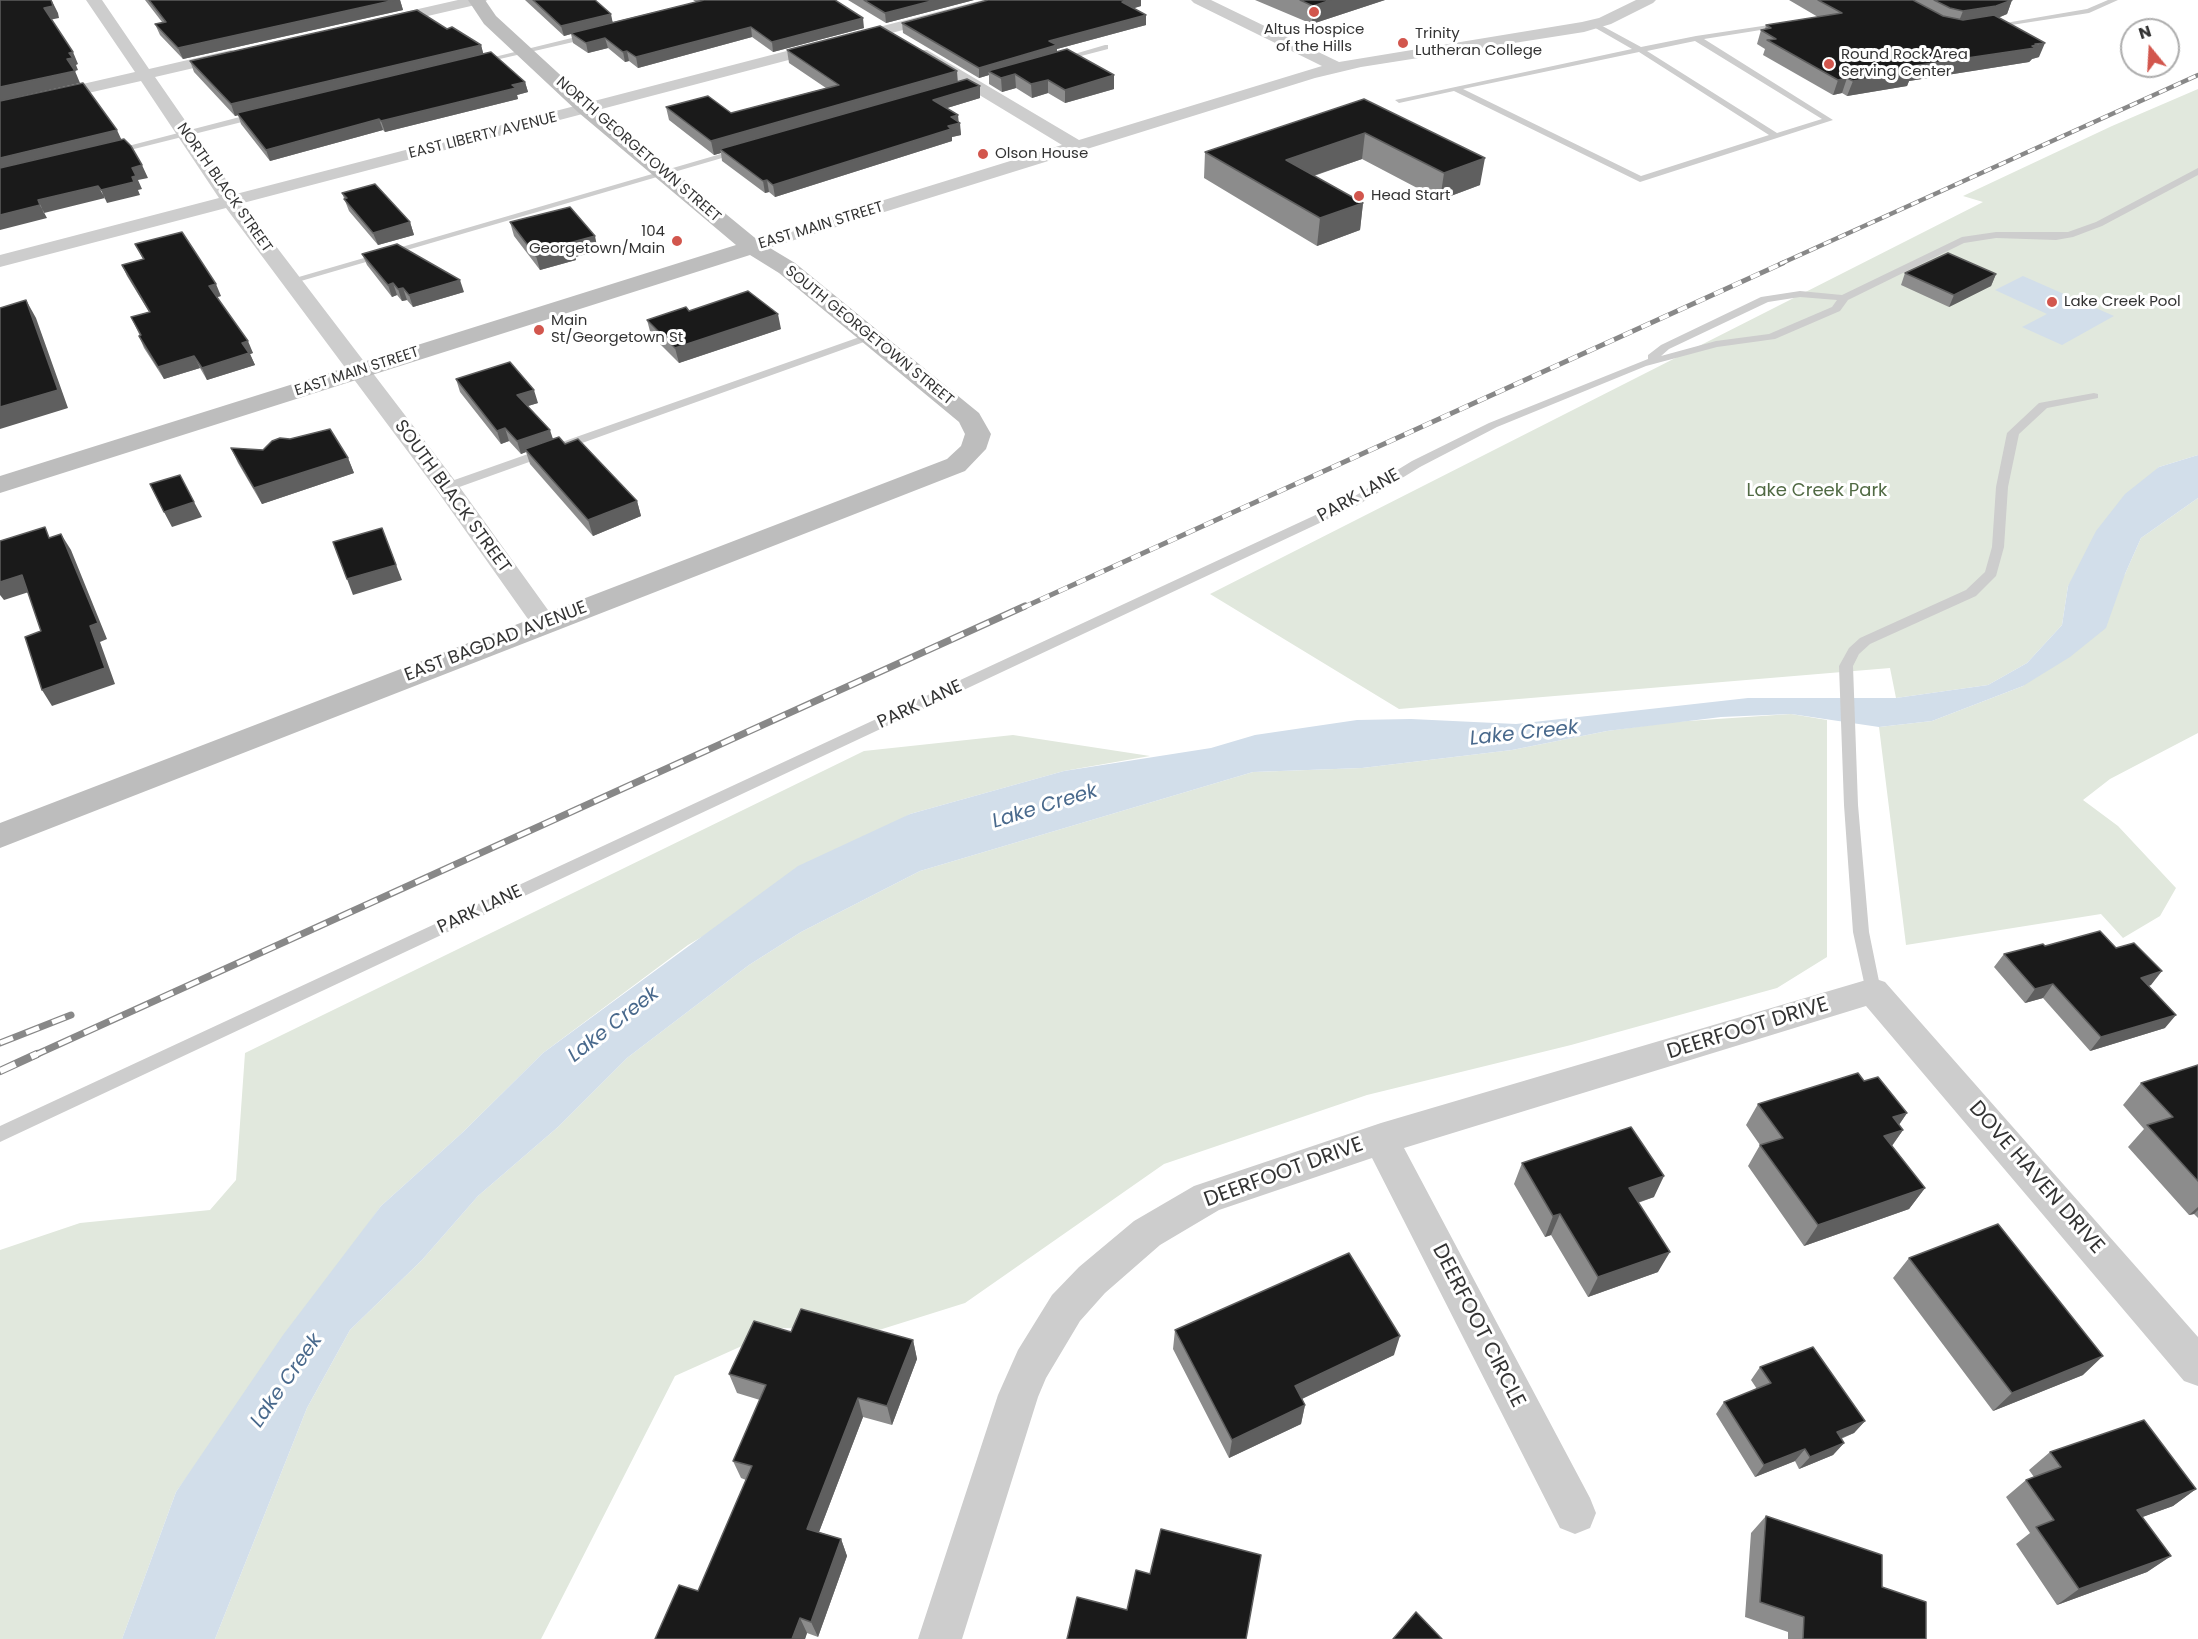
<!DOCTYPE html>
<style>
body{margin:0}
#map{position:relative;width:2198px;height:1639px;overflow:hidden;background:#fff;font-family:Poppins,sans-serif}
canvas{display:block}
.north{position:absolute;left:2120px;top:18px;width:60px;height:60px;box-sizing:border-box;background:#fff;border:2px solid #adadad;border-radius:50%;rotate:342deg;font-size:16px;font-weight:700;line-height:24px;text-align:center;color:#333}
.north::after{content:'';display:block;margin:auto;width:21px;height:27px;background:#d2564d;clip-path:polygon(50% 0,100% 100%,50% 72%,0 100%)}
</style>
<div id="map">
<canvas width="2198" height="1639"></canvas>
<div class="north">N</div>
</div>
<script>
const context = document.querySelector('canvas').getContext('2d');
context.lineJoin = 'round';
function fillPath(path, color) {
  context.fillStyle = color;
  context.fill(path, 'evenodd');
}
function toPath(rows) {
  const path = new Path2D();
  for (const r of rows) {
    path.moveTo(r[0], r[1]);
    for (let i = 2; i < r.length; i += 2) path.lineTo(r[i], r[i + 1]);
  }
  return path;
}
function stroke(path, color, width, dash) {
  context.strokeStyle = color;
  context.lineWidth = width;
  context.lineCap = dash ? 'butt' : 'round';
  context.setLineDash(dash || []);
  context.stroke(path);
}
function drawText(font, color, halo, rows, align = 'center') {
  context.font = font + ' Poppins,sans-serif';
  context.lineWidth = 6;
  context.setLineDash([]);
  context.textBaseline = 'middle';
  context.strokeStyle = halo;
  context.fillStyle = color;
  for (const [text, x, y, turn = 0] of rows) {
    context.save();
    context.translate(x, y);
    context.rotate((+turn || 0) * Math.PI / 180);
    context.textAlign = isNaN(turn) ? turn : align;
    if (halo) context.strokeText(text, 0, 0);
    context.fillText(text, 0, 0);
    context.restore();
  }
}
const green = toPath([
 [2198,89,2198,455,2159,467,2068,586,2062,625,2027,663,1988,685,1896,698,1890,668,1399,709,1210,594,1983,202,1963,196,2112,126],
 [2198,498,2198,733,2110,779,2083,800,2118,826,2176,888,2160,916,2123,938,2101,914,1906,945,1879,727,1932,721,2023,686,2125,574,2141,538],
 [1791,714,1827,720,1827,957,1777,988,1571,1045,1367,1095,1164,1164,965,1303,879,1330,782,1328,675,1376,541,1639,215,1639,307,1408,350,1330,422,1260,478,1196,558,1127,627,1058,749,965,801,932,920,871,1253,772,1362,768,1512,750,1607,731,1673,722],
 [1013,735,1150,756,1064,771,910,814,688,945,543,1053,463,1132,381,1206,176,1492,122,1639,0,1639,0,1250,80,1223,210,1210,236,1180,245,1053,864,751]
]);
const water = toPath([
 [2023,276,2114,316,2062,345,2022,327,2047,314,1995,290],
 [2198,455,2198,498,2141,538,2125,574,2106,628,2070,657,2023,686,1932,721,1879,727,1791,714,1721,717,1607,731,1512,750,1362,768,1253,772,920,871,801,932,749,965,627,1058,558,1127,478,1196,422,1260,350,1330,307,1408,215,1639,122,1639,176,1492,283,1335,381,1206,463,1132,543,1053,798,866,910,814,1064,771,1211,748,1255,735,1357,720,1411,719,1516,724,1748,698,1896,698,1988,685,2027,663,2062,625,2068,586,2096,531,2125,494,2159,467]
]);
const lane = toPath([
 [2108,0,2118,0,2089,13,1992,28,1988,26,2087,9,2108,0],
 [1595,22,1641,47,1696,36,1789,22,1790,24,1786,26,1704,39,1833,120,1640,182,1454,91,1399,103,1395,100,1632,49,1592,26,1591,24,1595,22],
 [1695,41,1822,119,1777,133,1647,51,1695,41],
 [1639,52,1769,135,1641,176,1463,89,1639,52],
 [592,33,595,33,595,37,478,64,474,62,592,33],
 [1105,45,1108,45,1108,49,1058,62,1054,60,1105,45],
 [259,112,262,113,262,117,114,154,109,151,259,112],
 [738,149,746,151,294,283,285,281,738,149],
 [2198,168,2198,175,2102,226,2073,237,2056,240,1996,238,1964,243,1848,300,1840,311,1775,339,1717,347,1646,366,1497,427,1420,467,1358,505,0,1142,0,1126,1350,499,1412,461,1489,423,1648,359,1648,355,1661,345,1761,297,1800,291,1842,295,1962,237,1996,232,2068,232,2096,222,2198,168],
 [1800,297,1837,300,1832,307,1769,334,1716,341,1661,356,1669,349,1768,302,1800,297],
 [871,333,875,334,875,338,451,490,443,490,441,487,443,484,871,333],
 [2094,393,2098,394,2098,398,2047,408,2019,434,2008,487,2004,547,1996,576,1976,596,1870,644,1859,654,1853,666,1858,805,1869,932,1881,991,1879,996,1873,998,1867,996,1853,932,1844,805,1839,666,1849,648,1860,638,1966,590,1985,572,1992,547,1996,487,2007,433,2039,403,2094,393]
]);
const street = toPath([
 [86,0,102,0,149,69,231,50,237,52,239,55,237,58,155,77,236,194,983,0,1009,0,1006,3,243,203,456,482,553,617,557,623,553,629,544,632,535,629,438,492,226,208,0,267,0,255,219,198,141,81,0,113,0,103,135,72,86,0],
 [458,0,487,0,484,3,380,27,372,22,374,19,458,0],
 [1191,0,1211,0,1339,62,1582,22,1599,18,1636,0,1656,0,1653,3,1611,24,1584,32,1361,67,1315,78,759,251,752,253,745,251,742,247,745,243,1062,145,915,56,913,53,915,50,927,50,1079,140,1322,66,1194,3,1191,0],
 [1873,978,1885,982,2198,1337,2198,1386,2184,1381,1866,1006,1404,1148,1590,1498,1596,1513,1590,1528,1575,1534,1560,1528,1372,1158,1219,1210,1160,1245,1105,1293,1080,1321,1046,1378,1038,1397,962,1639,918,1639,998,1395,1018,1350,1052,1295,1079,1267,1134,1221,1194,1186,1381,1123,1873,978]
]);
const secondary = toPath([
 [468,0,485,0,496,16,593,105,760,242,795,263,979,413,991,434,986,449,965,471,0,848,0,823,947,459,961,446,965,434,959,422,779,273,750,255,0,493,0,476,736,245,579,113,484,24,468,0]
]);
const railFar3 = toPath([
 [1780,264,2198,75]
]);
const railFar2 = toPath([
 [1022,608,1783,263]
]);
const railFar1 = toPath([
 [0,1043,71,1015],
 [33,1056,1025,606]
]);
const rail = toPath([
 [0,1071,37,1054]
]);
const wall = toPath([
 [145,0,400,0,403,10,183,59,160,35,155,24,162,22],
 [525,0,595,0,613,22,696,2,693,0,835,0,864,28,773,52,752,37,638,68,629,61,625,62,608,48,588,53,573,43,571,34,564,36],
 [848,0,974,0,886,23],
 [988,0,1141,0,1141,6,1134,8,1146,15,1146,25,1057,49,1057,51,1114,75,1114,89,1065,103,1048,93,1032,98,1016,88,1002,92,989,84,989,75,979,78,903,33,902,23],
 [1255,0,1385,0,1312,24],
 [1789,0,2012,0,2007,14,1998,18,2039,57,2032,59,2029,62,1909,81,1907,86,1847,96,1842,93,1833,95,1763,55,1765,49,1757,44,1761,30,1765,29,1766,25,1818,17],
 [447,29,481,45,483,54,525,82,528,92,517,95,518,99,385,132,383,130,270,161,241,124,238,115,235,116,194,72,190,61],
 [787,50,957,71,957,81,980,86,980,98,947,108,958,115,961,135,952,137,952,141,775,197,769,192,765,193,722,161,721,153,714,155,669,120,666,107,731,113,826,88,789,63],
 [1364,99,1480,185,1440,200,1362,159,1314,176,1363,203,1360,230,1317,246,1204,178,1205,152],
 [342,193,410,222,414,235,378,245,349,211],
 [510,222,598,251,575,257,576,260,540,270,514,236],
 [135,244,221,296,217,297,253,353,250,354,255,365,207,380,200,368,164,379,144,348,139,336,140,336,131,317,149,312,127,276,122,265,143,259],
 [362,254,464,292,413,307,407,300,402,301,397,295,392,297,367,265],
 [1905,273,1996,274,1991,286,1949,307,1901,285],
 [689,311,781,329,679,363,651,335,647,320],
 [456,379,538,403,528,406,553,439,565,444,637,501,641,516,593,536,530,464,526,452,521,454,509,441,501,444,460,392],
 [231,448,263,450,348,458,354,473,262,504,238,463],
 [2045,946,2151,985,2148,986,2165,1028,2090,1051,2043,998,2025,1003,1994,967,2004,954],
 [2198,1065,2198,1218,2194,1214,2189,1215,2128,1147,2144,1129,2123,1105,2141,1083],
 [1864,1081,1907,1113,1899,1125,1903,1130,1892,1146,1925,1188,1909,1209,1804,1246,1748,1166,1760,1145,1746,1125,1758,1104],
 [1522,1163,1654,1197,1638,1203,1658,1272,1588,1297,1551,1235,1545,1237,1514,1184],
 [1909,1258,2083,1375,1993,1411,1893,1278],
 [1175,1330,1394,1355,1302,1399,1305,1405,1301,1424,1229,1458,1173,1349],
 [791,1332,913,1340,917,1359,892,1425,863,1417,819,1532,841,1539,847,1556,818,1637,807,1633,805,1639,655,1639,698,1591,746,1480,741,1478,733,1461,760,1400,737,1393,729,1374],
 [1760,1367,1865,1421,1854,1433,1841,1439,1844,1443,1833,1455,1799,1469,1795,1461,1755,1477,1716,1414,1724,1402,1757,1389,1751,1380],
 [2050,1452,2196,1489,2173,1506,2142,1517,2171,1556,2147,1572,2057,1605,2016,1544,2030,1533,2006,1497,2026,1480,2034,1477,2029,1470],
 [1766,1516,1882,1587,1926,1639,1788,1639,1788,1632,1745,1617,1751,1533]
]);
const shadedWall = toPath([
 [395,0,400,0,403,10,183,59,178,48],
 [935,0,974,0,886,23,885,13],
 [1129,0,1141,0,1141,6,1122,12,1122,2],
 [1331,0,1385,0,1312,24,1313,6],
 [2012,0,2007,14,1990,21,1957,26,1963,11],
 [52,1,58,13,59,18,49,20,44,8],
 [611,14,613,24,571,33,571,34,564,36,561,26],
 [1146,15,1146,25,1057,49,1057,56,988,71,989,75,979,78,979,68,1049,41],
 [863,18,864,28,773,52,772,42],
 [751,27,752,37,638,68,636,57],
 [605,38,608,48,588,53,586,43],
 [2045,43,2039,57,2032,59,2029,62,1909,81,1907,86,1847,96,1853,81,1906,67],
 [481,45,484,56,235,116,231,104],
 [627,51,629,61,625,62,623,52],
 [73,52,78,64,76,65,78,70,75,71,80,83,0,101,0,87,69,53],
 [957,71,958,84,720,149,721,153,714,155,711,141],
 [1015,74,1016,88,1002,92,1001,78],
 [1114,75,1114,89,1065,103,1065,90],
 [1847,78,1842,93,1833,95,1838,80],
 [1048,80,1048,93,1032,98,1031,84],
 [525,82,528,92,517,95,518,99,385,132,381,121],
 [980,86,980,98,934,112,933,100],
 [958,115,958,123,960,123,961,135,952,137,952,141,775,197,773,185,948,126,951,117],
 [379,119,383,130,270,161,266,150],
 [117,130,123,143,0,173,0,158],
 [1365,133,1362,159,1283,186,1286,160],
 [1485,158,1480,185,1440,200,1444,173],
 [142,165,148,178,138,180,142,189,138,190,140,195,107,203,101,190,132,177,132,168],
 [767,180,769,192,765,193,763,181],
 [98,186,105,198,44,213,38,200],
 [1363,203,1360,230,1317,246,1320,218],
 [40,205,47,218,0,230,0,215],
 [410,222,414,235,378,245,373,233],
 [595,236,598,251,575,257,576,260,540,270,536,256,569,243],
 [1996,274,1991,286,1949,307,1954,295],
 [460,280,464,292,413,307,409,295],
 [393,283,397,295,392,297,388,285],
 [216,284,221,296,214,298,209,286],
 [403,288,407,300,402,301,398,289],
 [26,300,36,318,68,408,0,429,0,407],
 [778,314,781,329,679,363,675,348],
 [248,341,253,353,250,354,255,365,207,380,202,368,242,343],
 [194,356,200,368,164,379,158,367],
 [534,390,538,403,521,408,517,395],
 [505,428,509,441,501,444,497,431],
 [550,430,554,442,525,449,526,452,521,454,517,441],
 [348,458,354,473,262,504,254,488],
 [637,501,641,516,593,536,588,520],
 [194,502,202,517,172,527,164,512],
 [382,528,402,580,353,595,347,579],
 [61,534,71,550,107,639,100,642,115,684,52,706,42,690,90,626],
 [22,575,32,591,4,600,0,595,0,582],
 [2162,971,2151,985,2130,992,2141,978],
 [2053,984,2043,998,2025,1003,2035,989],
 [2176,1015,2165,1028,2090,1051,2101,1037],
 [1907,1113,1893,1133,1903,1130,1888,1151,1869,1157,1893,1117],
 [1664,1176,1654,1197,1618,1209,1629,1188],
 [1925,1188,1909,1209,1804,1246,1818,1225],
 [2198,1207,2198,1210,2194,1214,2189,1215],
 [1560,1214,1551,1235,1545,1237,1553,1216],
 [1670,1252,1658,1272,1588,1297,1598,1277],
 [1400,1336,1394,1355,1291,1404,1295,1386],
 [913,1340,917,1359,892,1425,887,1406],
 [2103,1356,2083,1375,1993,1411,2012,1393],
 [858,1398,863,1417,814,1545,807,1529],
 [1305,1405,1301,1424,1229,1458,1232,1440],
 [1865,1421,1854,1433,1826,1444,1837,1432],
 [1844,1443,1833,1455,1799,1469,1810,1457],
 [1805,1449,1795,1461,1755,1477,1764,1465],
 [2196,1489,2173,1506,2115,1527,2137,1510],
 [841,1539,847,1556,818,1637,811,1622],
 [2171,1556,2147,1572,2057,1605,2079,1589],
 [800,1618,807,1633,805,1639,792,1639]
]);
const building = toPath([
 [0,0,51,0,53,6,44,8,73,52,69,53,73,58,67,59,75,71,0,87,0,0],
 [149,0,395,0,178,48,155,24,166,22,149,0],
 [533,0,595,0,611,14,561,26,533,0],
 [704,0,835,0,863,18,772,42,751,27,636,57,627,51,623,52,605,38,586,43,571,33,704,0],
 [864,0,935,0,885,13,864,0],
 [988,0,1129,0,1122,2,1146,15,1049,41,1057,45,979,68,902,23,988,0],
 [1300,0,1331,0,1313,6,1300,0],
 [1818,0,1913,0,1943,16,1963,20,1994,15,2045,43,2035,44,2037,45,2032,46,2035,48,1906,67,1913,71,1853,81,1847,78,1838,80,1767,40,1776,39,1761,30,1771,28,1766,25,1842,13,1818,0],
 [1934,0,2012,0,1996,6,1963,11,1950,8,1934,0],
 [417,10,447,29,452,27,481,45,231,104,190,61,417,10],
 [880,26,957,71,711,141,666,107,708,96,731,113,839,85,787,50,880,26],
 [1067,49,1114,75,1065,90,1048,80,1031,84,1015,74,1001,78,988,71,1067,49],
 [491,52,525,82,512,85,516,88,381,121,379,119,266,150,237,113,491,52],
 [967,79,980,86,933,100,958,115,951,117,960,123,948,126,951,129,773,185,767,180,763,181,720,149,967,79],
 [83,83,117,130,0,158,0,101,83,83],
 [1364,99,1485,158,1444,173,1365,133,1286,160,1363,203,1320,218,1205,152,1364,99],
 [124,139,131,146,142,165,132,168,136,176,132,177,134,182,101,190,98,186,38,200,40,205,0,215,0,168,124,139],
 [375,184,410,222,373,233,344,199,347,198,342,193,375,184],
 [570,207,595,236,569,243,572,246,536,256,510,222,570,207],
 [182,232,216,284,209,286,248,341,242,343,249,353,202,368,194,356,158,367,139,336,141,335,131,317,150,312,122,265,144,259,135,244,182,232],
 [397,244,460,280,409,295,403,288,398,289,393,283,388,285,362,254,397,244],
 [1948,253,1996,274,1954,295,1905,273,1948,253],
 [748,291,778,314,675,348,647,320,686,307,689,311,748,291],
 [26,300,58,390,0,407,0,308,26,300],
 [510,362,534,390,517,395,550,430,517,441,505,428,497,431,456,379,510,362],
 [330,429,348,458,254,488,231,448,263,450,272,441,280,438,290,439,330,429],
 [559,437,565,444,578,439,637,501,588,520,525,449,559,437],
 [180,475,194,502,164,512,150,484,180,475],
 [45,527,49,538,61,534,98,623,90,626,105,668,42,690,25,637,41,631,22,575,0,582,0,541,45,527],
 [382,528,396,565,347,579,333,542,382,528],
 [2100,931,2116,948,2134,943,2162,971,2141,978,2176,1015,2101,1037,2053,984,2035,989,2004,954,2043,944,2045,946,2100,931],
 [2198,1065,2198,1181,2147,1125,2173,1117,2141,1083,2198,1065],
 [1858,1073,1864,1081,1878,1077,1907,1113,1893,1117,1903,1130,1884,1136,1925,1188,1818,1225,1760,1145,1783,1138,1758,1104,1858,1073],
 [1631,1127,1664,1176,1629,1188,1670,1252,1598,1277,1560,1214,1553,1216,1522,1163,1631,1127],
 [1998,1224,2103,1356,2012,1393,1909,1258,1998,1224],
 [1349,1253,1400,1336,1295,1386,1305,1405,1232,1440,1175,1330,1349,1253],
 [801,1309,913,1340,887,1406,858,1398,807,1529,841,1539,811,1622,800,1618,792,1639,655,1639,679,1585,698,1591,752,1466,733,1461,766,1385,729,1374,754,1321,791,1332,801,1309],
 [1813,1347,1865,1421,1837,1432,1844,1443,1810,1457,1805,1449,1764,1465,1724,1402,1771,1383,1760,1367,1813,1347],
 [2144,1420,2196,1489,2137,1510,2171,1556,2079,1589,2036,1527,2054,1520,2026,1480,2061,1467,2050,1452,2144,1420],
 [1766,1516,1882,1555,1882,1587,1926,1602,1926,1639,1803,1639,1804,1617,1760,1602,1766,1516],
 [1161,1529,1261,1555,1246,1639,1067,1639,1077,1597,1127,1610,1136,1570,1150,1574,1161,1529],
 [1416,1612,1442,1639,1393,1639,1416,1612]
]);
const markers = [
 [1314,12,6,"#d2564d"],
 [1403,43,6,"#d2564d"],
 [1829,64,6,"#d2564d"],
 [983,154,6,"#d2564d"],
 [1359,196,6,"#d2564d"],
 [677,241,6,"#d2564d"],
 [2052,302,6,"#d2564d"],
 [539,330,6,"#d2564d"]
];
const farPoinames = [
 ["Altus Hospice",1314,30,"center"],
 ["of the Hills",1314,47,"center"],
 ["Trinity",1415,34],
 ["Lutheran College",1415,51],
 ["Round Rock Area",1841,55],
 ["Serving Center",1841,72],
 ["Olson House",995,154],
 ["Head Start",1371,196],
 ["104",665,232,"right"],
 ["Georgetown/Main",665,249,"right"],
 ["Lake Creek Pool",2064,302],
 ["Main",551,321],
 ["St/Georgetown St",551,338]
];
const farStreetnames = [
 ["EAST LIBERTY AVENUE",483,136,-14],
 ["NORTH GEORGETOWN STREET",638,150,41],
 ["NORTH BLACK STREET",224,188,55],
 ["EAST MAIN STREET",821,226,-17],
 ["SOUTH GEORGETOWN STREET",869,336,39],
 ["EAST MAIN STREET",357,372,-18]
];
const parkNames = [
 ["Lake Creek Park",1817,491]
];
const streetNames = [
 ["PARK LANE",1359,496,-29],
 ["SOUTH BLACK STREET",452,497,54],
 ["EAST BAGDAD AVENUE",496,642,-21],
 ["PARK LANE",920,705,-25],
 ["PARK LANE",480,910,-25]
];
const waterNames = [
 ["Lake Creek",1524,734,-6],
 ["Lake Creek",1045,807,-17],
 ["Lake Creek",614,1025,-38],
 ["Lake Creek",287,1381,-55]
];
const nearStreetnames = [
 ["DEERFOOT DRIVE",1748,1029,-17],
 ["DEERFOOT DRIVE",1284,1173,-20],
 ["DOVE HAVEN DRIVE",2036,1178,49],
 ["DEERFOOT CIRCLE",1478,1326,63]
];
fillPath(green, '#e1e8dd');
fillPath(water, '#d2deea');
fillPath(lane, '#cdcdcd');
fillPath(street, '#cdcdcd');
fillPath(secondary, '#bdbdbd');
stroke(railFar3, '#888', 4.5);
stroke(railFar2, '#888', 5);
stroke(railFar1, '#888', 7);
stroke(rail, '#888', 8);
stroke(railFar3, '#fff', 3, [8]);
stroke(railFar2, '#fff', 4, [10]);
stroke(railFar1, '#fff', 4.5, [14]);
stroke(rail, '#fff', 6, [17]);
fillPath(wall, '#8c8c8c');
fillPath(shadedWall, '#5f5f5f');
fillPath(building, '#1a1a1a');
stroke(building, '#5f5f5f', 1.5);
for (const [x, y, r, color] of markers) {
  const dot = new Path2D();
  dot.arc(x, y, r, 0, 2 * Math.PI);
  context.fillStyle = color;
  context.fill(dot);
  stroke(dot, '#fff', 2);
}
drawText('15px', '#333', '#fff', farPoinames, 'left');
drawText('15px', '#333', '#fff', farStreetnames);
drawText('18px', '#516a44', '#fff', parkNames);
drawText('18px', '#333', '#fff', streetNames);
drawText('italic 20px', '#49698c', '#fff', waterNames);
drawText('21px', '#333', '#fff', nearStreetnames);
</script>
